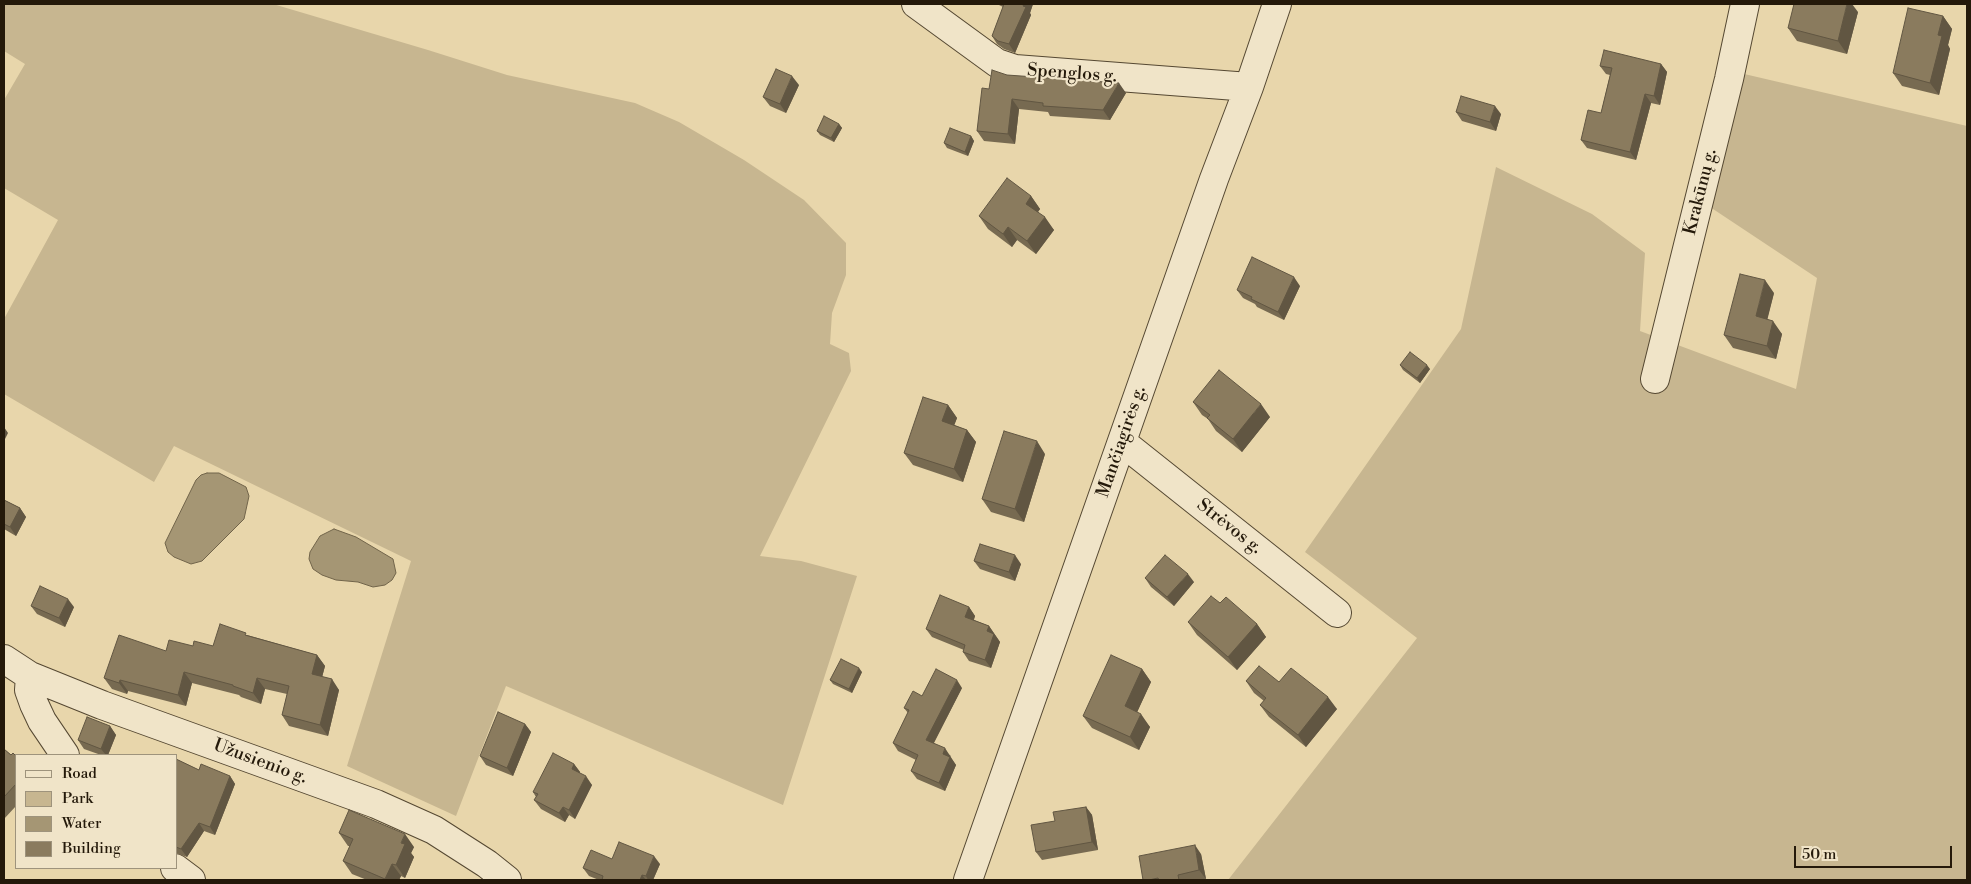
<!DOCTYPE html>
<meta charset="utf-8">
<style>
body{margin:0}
#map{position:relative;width:1971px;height:884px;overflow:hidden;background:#e8d6ab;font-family:"Libre Bodoni",serif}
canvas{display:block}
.frame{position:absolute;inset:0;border:5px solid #24190a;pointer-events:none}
.legend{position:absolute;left:15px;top:754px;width:162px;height:115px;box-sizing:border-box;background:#f0e4c8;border:1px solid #9e937c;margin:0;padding:6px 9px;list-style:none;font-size:15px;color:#24190a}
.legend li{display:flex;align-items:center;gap:10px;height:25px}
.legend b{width:25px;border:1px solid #9e937c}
.scale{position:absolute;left:1794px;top:846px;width:158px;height:22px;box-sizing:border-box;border:2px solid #24190a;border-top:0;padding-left:6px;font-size:15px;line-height:18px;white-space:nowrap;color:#24190a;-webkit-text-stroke:4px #f0e4c8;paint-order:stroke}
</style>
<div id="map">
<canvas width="1971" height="884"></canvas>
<div class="frame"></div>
<ul class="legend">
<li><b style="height:6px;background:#f0e4c8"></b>Road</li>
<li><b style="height:14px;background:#c7b690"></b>Park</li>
<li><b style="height:14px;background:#a59674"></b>Water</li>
<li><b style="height:14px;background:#8a7b5e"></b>Building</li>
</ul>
<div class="scale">50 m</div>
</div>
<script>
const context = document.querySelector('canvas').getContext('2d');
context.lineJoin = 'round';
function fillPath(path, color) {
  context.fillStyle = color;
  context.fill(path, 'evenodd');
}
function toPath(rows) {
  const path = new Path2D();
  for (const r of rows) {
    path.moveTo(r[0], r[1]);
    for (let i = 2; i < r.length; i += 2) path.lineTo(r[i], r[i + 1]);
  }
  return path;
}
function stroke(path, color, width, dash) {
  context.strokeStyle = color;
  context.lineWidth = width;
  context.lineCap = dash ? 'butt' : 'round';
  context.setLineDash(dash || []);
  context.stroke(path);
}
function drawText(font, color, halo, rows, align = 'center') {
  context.font = font + ' "Libre Bodoni",serif';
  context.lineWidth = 4.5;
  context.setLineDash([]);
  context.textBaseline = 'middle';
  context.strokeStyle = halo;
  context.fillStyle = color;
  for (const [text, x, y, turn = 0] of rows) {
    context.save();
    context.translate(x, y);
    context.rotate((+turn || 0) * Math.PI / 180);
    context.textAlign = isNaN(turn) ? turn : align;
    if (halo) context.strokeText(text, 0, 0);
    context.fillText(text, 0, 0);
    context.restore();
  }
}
const green = toPath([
 [4,4,273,4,428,50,507,75,635,103,679,122,744,160,804,200,846,243,846,275,832,313,830,344,849,353,851,371,760,556,801,561,857,576,783,805,506,686,456,816,347,766,411,561,174,446,154,482,4,394,4,319,58,220,4,188,4,100,25,64,4,51],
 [1740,73,1967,126,1967,880,1228,880,1417,638,1305,552,1461,329,1496,167,1592,214,1645,253,1640,331,1796,389,1817,278,1710,207]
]);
const water = toPath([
 [207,473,219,473,246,487,249,496,244,519,202,561,191,564,174,557,168,552,165,543,196,480,201,475,207,473],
 [334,529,356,537,393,559,396,573,392,580,385,585,373,587,358,582,336,580,322,575,313,569,309,559,310,552,320,536,334,529]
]);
const minor = toPath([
 [916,4,997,63,1015,69,1249,87],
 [1655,379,1729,79,1745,4],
 [1122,442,1337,613],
 [4,659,30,676,102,705,376,804,434,830,487,864,507,880],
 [30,676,29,690,34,704,42,721,65,755],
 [175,868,191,880],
 [968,880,1214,179,1249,87,1277,4]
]);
const wall = toPath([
 [997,4,1033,4,1030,13,1031,15,1015,53,1004,49,997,44,992,36,1003,7],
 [1858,12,1847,54,1797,41,1788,28],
 [1943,16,1952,29,1948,45,1950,49,1939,95,1902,86,1893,73],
 [1661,64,1667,72,1660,105,1651,103,1636,160,1587,148,1581,140,1601,113,1610,75,1606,74,1600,66],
 [1007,75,1126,93,1110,120,1050,116,1048,112,1019,109,1015,144,984,141,977,131,989,89],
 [799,85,786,113,770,106,763,97],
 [1456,112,1501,114,1496,131,1462,121],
 [839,124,842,128,834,142,820,135,817,131],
 [971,136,974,141,968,156,947,148,944,143],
 [1031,196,1040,209,1038,212,1054,230,1036,254,1017,240,1012,247,988,229,979,216],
 [1300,286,1284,320,1257,307,1255,304,1243,298,1237,290],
 [1774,293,1767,319,1782,334,1776,359,1733,348,1724,335],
 [1400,365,1430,369,1420,383,1403,370],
 [1193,402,1270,417,1242,452,1216,431,1208,419,1202,415],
 [948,405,957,418,954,425,967,430,976,442,963,482,913,465,904,453],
 [1045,454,1024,522,991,512,982,499],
 [4,500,20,508,26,517,16,536,4,529],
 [974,561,1021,564,1015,581,980,569],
 [1145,578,1194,582,1174,606,1151,587],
 [1220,603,1257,624,1266,637,1237,670,1197,635,1188,622],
 [31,606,74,607,65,627,37,614],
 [969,607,975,616,974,620,989,626,1000,642,991,668,969,661,963,652,964,650,932,637,926,629],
 [247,635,317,655,325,666,322,677,339,690,328,736,289,726,282,715,287,694,265,689,261,704,241,697,239,695,192,683,186,706,128,691,127,694,112,689,104,678,166,651,193,646,213,646],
 [1142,669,1151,682,1137,712,1150,727,1139,750,1092,728,1083,716],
 [862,672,852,693,833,684,830,680],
 [1246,681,1279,682,1337,709,1306,747,1269,717,1260,705,1264,701,1254,693],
 [962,688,934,743,951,756,950,757,956,765,945,791,917,779,911,771,916,760,898,751,893,743,908,713,904,708,922,696],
 [525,724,531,732,513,776,486,765,480,756],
 [110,726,116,735,108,755,101,755,84,749,78,740],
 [4,749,11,755,16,756,16,806,4,819],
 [176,759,199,770,230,776,235,784,215,835,204,831,187,857,176,853],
 [574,764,580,772,580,773,592,785,575,819,569,815,565,822,541,809,534,800,536,797,533,792],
 [1086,807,1092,815,1098,850,1042,860,1036,852,1055,821],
 [339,833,414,847,411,853,414,857,405,878,401,876,399,880,367,880,352,874,343,861,350,846,348,846],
 [1201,854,1206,879,1199,880,1143,880],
 [612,859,660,864,653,880,599,880,589,876,583,868]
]);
const shadedWall = toPath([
 [1024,4,1033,4,1030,13,1031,15,1015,53,1009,44],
 [1847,4,1852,4,1858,12,1847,54,1838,41],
 [1943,16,1952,29,1948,45,1950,49,1939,95,1930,83,1938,35],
 [1661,64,1667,72,1660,105,1654,96],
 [792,76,799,85,786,113,780,104],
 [1119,83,1126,93,1110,120,1103,110],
 [1645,94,1651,103,1636,160,1630,152],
 [1012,99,1019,109,1015,144,1008,134],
 [1495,106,1501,114,1496,131,1490,122],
 [839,124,842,128,834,142,831,138],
 [971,136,974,141,968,156,965,152],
 [1031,196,1040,209,1035,216,1026,204],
 [1045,217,1054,230,1036,254,1027,241],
 [1008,227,1017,240,1012,247,1003,234],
 [1294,277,1300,286,1284,320,1278,312],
 [1765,280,1774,293,1765,329,1756,316],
 [1773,321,1782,334,1776,359,1767,346],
 [1427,365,1430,369,1420,383,1417,378],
 [1261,404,1270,417,1242,452,1233,439],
 [948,405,957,418,951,434,942,421],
 [4,427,8,433,4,441],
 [967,430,976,442,963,482,954,469],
 [1037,441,1045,454,1024,522,1015,509],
 [20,508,26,517,16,536,10,527],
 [1015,555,1021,564,1015,581,1009,572],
 [1188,574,1194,582,1174,606,1167,597],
 [68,599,74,607,65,627,59,618],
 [969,607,975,616,971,626,965,617],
 [1257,624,1266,637,1237,670,1228,657],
 [989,626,1000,642,991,668,985,660,987,631],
 [317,655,325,666,320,685,312,674],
 [859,668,862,672,852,693,849,689],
 [1142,669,1151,682,1134,719,1125,706],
 [184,672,192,683,186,706,178,695],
 [257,678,265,689,261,704,253,693],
 [332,679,339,690,328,736,320,725],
 [120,680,128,691,127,694,119,683],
 [957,680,962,688,931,748,926,740],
 [1328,697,1337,709,1306,747,1298,735],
 [1141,714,1150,727,1139,750,1130,737],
 [525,724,531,732,513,776,507,768],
 [110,726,116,735,108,755,106,755,101,749],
 [945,748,956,765,945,791,939,783,943,754],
 [574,764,580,772,578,778,572,769],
 [230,776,235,784,215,835,210,827],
 [586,776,592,785,575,819,569,810],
 [563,807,569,815,565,822,559,813],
 [1086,807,1092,815,1098,850,1092,842],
 [199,823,204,831,187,857,181,849],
 [405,834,414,847,411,853,414,857,405,878,396,865,401,843],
 [1195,845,1201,854,1206,879,1199,870],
 [654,856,660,864,653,880,648,880,646,876],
 [392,864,401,876,399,880,386,880,385,879],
 [642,875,646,880,640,880]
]);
const building = toPath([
 [1004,4,1024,4,1023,6,1026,7,1009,44,998,41,992,36,1004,4],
 [1794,4,1847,4,1838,41,1788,28,1794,4],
 [1908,8,1943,16,1938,35,1942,36,1930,83,1893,73,1908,8],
 [1604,50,1661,64,1654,96,1645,94,1630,152,1581,140,1588,110,1601,113,1612,68,1600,66,1604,50],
 [776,69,792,76,780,104,763,97,776,69],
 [992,70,1007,75,1119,83,1103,110,1043,106,1043,103,1012,99,1008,134,977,131,982,88,989,89,992,70],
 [1461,96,1495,106,1490,122,1456,112,1461,96],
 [824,116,839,124,831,138,817,131,824,116],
 [950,128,971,136,965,152,944,143,950,128],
 [1007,178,1031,196,1026,204,1045,217,1027,241,1008,227,1003,234,979,216,1007,178],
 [1252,257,1294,277,1278,312,1251,299,1252,297,1237,290,1252,257],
 [1740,274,1765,280,1756,316,1773,321,1767,346,1724,335,1740,274],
 [1410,352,1427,365,1417,378,1400,365,1410,352],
 [1219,370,1261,404,1233,439,1207,418,1210,415,1193,402,1219,370],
 [923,397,948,405,942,421,967,430,954,469,904,453,923,397],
 [1004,431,1037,441,1015,509,982,499,1004,431],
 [4,500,20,508,10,527,4,524,4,500],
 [980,544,1015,555,1009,572,974,561,980,544],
 [1165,555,1188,574,1167,597,1145,578,1165,555],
 [40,586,68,599,59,618,31,606,40,586],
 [940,595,969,607,965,617,989,626,987,631,994,634,985,660,963,652,965,645,926,629,940,595],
 [1211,596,1220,603,1226,597,1257,624,1228,657,1188,622,1211,596],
 [220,624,246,633,245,635,317,655,312,674,332,679,320,725,282,715,289,686,257,678,253,693,233,686,233,685,184,672,178,695,120,680,119,683,104,678,119,635,166,651,169,640,193,646,194,641,213,646,220,624],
 [1111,655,1142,669,1125,706,1141,714,1130,737,1083,716,1111,655],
 [841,659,859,668,849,689,830,680,841,659],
 [1259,666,1279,682,1291,668,1328,697,1298,735,1260,705,1266,698,1246,681,1259,666],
 [936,669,957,680,926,740,945,748,943,754,950,757,939,783,911,771,918,755,893,743,909,710,904,708,913,691,922,696,936,669],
 [498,712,525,724,507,768,480,756,498,712],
 [87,717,110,726,101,749,78,740,87,717],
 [4,749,11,755,13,753,16,756,16,784,4,797,4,749],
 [553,753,574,764,572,769,586,776,569,810,563,807,559,813,534,800,538,794,533,792,553,753],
 [176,759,199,770,201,764,230,776,210,827,199,823,181,849,176,847,176,759],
 [1086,807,1092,842,1036,852,1031,825,1055,821,1053,812,1086,807],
 [349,810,405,834,401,843,405,844,396,865,392,864,385,879,343,861,353,839,339,833,349,810],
 [619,842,654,856,646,876,642,875,640,880,602,880,603,876,583,868,591,850,612,859,619,842],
 [1195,845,1199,870,1178,875,1179,880,1159,880,1158,878,1149,880,1143,880,1139,856,1195,845]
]);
const streetNames = [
 ["Spenglos g.",1072,74,4],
 ["Krakūnų g.",1701,192,-76],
 ["Mančiagirės g.",1122,442,-71],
 ["Strėvos g.",1229,527,38],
 ["Užusienio g.",260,762,20]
];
fillPath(green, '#c7b690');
fillPath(water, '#a59674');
stroke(water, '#71644a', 1);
stroke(minor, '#554832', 30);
stroke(minor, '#f0e4c8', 28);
fillPath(wall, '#776a51');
fillPath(shadedWall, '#615642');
fillPath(building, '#8a7b5e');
stroke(building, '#615642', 1);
drawText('18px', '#24190a', '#f0e4c8', streetNames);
</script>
